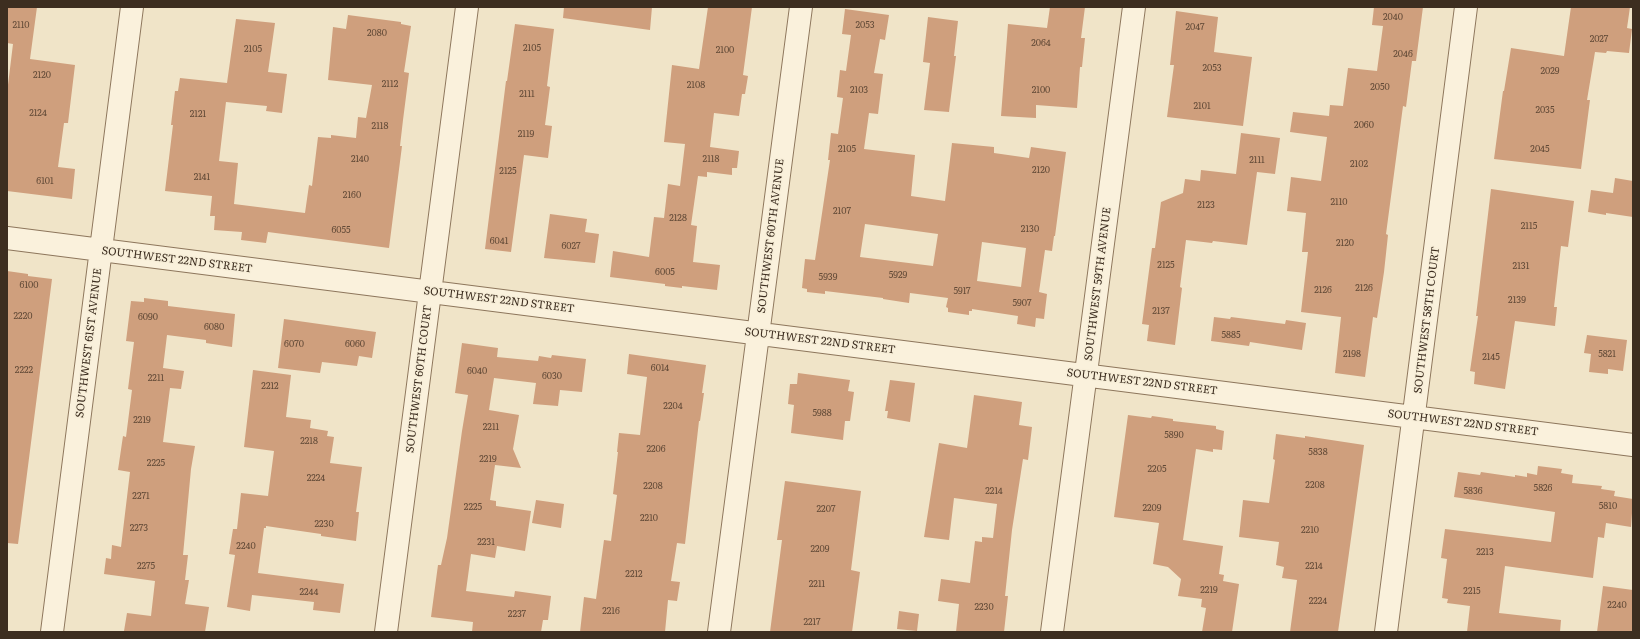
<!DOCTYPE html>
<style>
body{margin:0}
#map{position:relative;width:1640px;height:639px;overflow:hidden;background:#f0e4c8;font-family:Literata,serif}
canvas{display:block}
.frame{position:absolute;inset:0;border:8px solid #3d2e20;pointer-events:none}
</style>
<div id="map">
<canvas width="1640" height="639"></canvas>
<div class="frame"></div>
</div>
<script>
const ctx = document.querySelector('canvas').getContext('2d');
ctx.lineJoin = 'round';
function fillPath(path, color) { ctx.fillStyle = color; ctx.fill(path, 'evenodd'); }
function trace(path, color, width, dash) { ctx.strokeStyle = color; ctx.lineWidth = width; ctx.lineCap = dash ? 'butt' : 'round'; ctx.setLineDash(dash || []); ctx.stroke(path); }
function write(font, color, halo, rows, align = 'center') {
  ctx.font = font + ' Literata,serif'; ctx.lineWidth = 3; ctx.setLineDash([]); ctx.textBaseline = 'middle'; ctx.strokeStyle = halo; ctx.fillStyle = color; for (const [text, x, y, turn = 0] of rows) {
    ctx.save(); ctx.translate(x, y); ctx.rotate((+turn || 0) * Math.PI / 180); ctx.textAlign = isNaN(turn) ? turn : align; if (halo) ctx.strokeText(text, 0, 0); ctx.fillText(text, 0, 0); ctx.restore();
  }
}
const building = new Path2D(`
 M7 7H37L30 59 75 65 68 123H64L58 167 75 169 72 199 7 191V93L13 44 7 43Z
 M564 7H652L650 30 563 18Z
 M708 7H752L743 75 748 76 745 94H742L739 116 714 113 710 147 739 151 737 168H732V175L707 172V177L698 176 691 225 697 226 693 262 720 265 717 290 682 286V288L665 286V284L610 277 613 251 649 257 654 217 664 218 668 184 680 186 685 144 664 142 672 65 699 69Z
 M1050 7H1085L1081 38H1085L1082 67H1080L1077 108 1036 105V118L1001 116 1008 24 1047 28Z
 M1374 7H1423L1416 61H1412L1406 107 1403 106 1386 234 1388 235 1384 272 1377 318 1373 317 1365 377 1335 373 1341 317 1301 312 1308 252H1302L1306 213 1287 211 1291 177 1321 181 1327 137 1290 132 1293 112 1329 116 1330 105 1343 106 1348 68 1377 71 1383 26 1372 25Z
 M1571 7H1630L1627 28 1632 29 1629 53 1607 51 1606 53 1595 52 1587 100H1590L1581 169 1494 159 1503 91H1504L1511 48 1564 56Z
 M845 9 889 15 885 40 880 39 874 73 883 74 878 114 869 113 864 149 915 155 911 196 945 201 952 143 994 147V153L1029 158 1031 147 1066 152 1055 236H1054L1052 251 1045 250 1039 292 1047 294 1044 319 1036 318 1035 327 1017 324 1018 316 972 309V311H969V315L948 312V308L946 307 948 298 910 293 909 303 883 299V298L825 291V294L807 292V289L802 288 805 259 815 260 830 160H828L831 133 838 134 843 98 837 97 840 70 846 71 851 35 842 34ZM865 224 938 234 933 266 860 257ZM982 242 1026 248 1021 287 977 281Z
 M1176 11 1218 17 1214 52 1252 57 1243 126 1167 117 1174 65H1170Z
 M348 15 401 22V24L411 26 404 72 409 73 403 120 400 146H402L389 248 268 232 266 243 241 240 242 232 214 230 215 216H210L212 196 165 191 173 125H171L175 91H178L180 78 227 83 236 19 275 23 268 72 287 74 282 113 266 111 267 106 226 102 219 161 238 163 234 204 305 213 309 185 312 186 318 137 331 138V135L356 138 358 117 366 118 372 85 328 80 333 27 346 29Z
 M928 17 958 21 954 56H956L949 112 924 110 930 63 923 62Z
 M515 24 554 29 547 86 550 87 545 125 552 126 548 158 524 155 511 252 485 249 506 81H507Z
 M1241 133 1280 138 1275 174 1257 172 1247 245 1213 241 1212 243 1186 240 1180 287 1182 288 1175 345 1147 341 1149 325 1142 324 1152 248H1155L1161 202 1183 193 1185 179 1200 181 1201 170 1236 174Z
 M1615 178 1633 181V217L1606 213V215L1588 212 1591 190 1613 193Z
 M1491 189 1574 201 1568 247 1561 246 1554 307H1557L1555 326 1515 321 1505 389 1474 384 1475 372 1470 371 1478 316H1476Z
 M550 214 587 219 585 232 599 234 595 263 544 258Z
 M7 271 28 274V276L52 279 18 544 7 543Z
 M144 298 168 301V306L235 314 232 347 206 343V340L167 335 163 368 184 371 181 389 170 388 163 442 195 446 191 469 183 555H188L185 580H189L185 604 209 607 205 632 124 631 127 613 151 616 155 581 104 574 106 558 111 559 112 545 121 547 130 472 118 470 123 436 126 437 132 390 128 389 134 342 126 341 131 301 144 302Z
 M1214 317 1230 319 1231 317 1285 324 1286 320 1306 323 1302 350 1250 342 1249 346 1211 341Z
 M284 319 376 332 372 358 359 356 357 366 322 362 320 373 278 368Z
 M1587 335 1627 340 1623 371 1608 369V374L1589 372 1591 354 1584 353Z
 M462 343 498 348 497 357 538 361 539 356 551 358 552 355 586 359 582 392 560 390 558 406 533 404 536 383 494 378 489 410 519 415 513 449 521 468 495 465 490 500 496 501V506L531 511 525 551 497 546 495 558 471 554 466 591 514 597 515 591 551 596 548 620H543L541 632H472L473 622 431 617 438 565H441L447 538 462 431 468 395 455 393Z
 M629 354 706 365 702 393H704L700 421H699L685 544 677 543 671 581 680 582 677 601 668 600 665 632H580L584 597 596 599 604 540 611 541 617 495 613 494 618 452H617L619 433 640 435 647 377 627 374Z
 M253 370 291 375 286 417 311 420 310 428 328 431 327 436 334 437 330 463 362 467 356 512H359L356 541 321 536V534L266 526V528H264L258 573 344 584 340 613 313 610 314 602 252 595 250 611 227 607 235 555 229 554 233 529H237L241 493 268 496 274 451 244 447Z
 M798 373 850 380 848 391 854 392 850 421H845L843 440 791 433 794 405 788 404 790 384H797Z
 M890 380 915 383 910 422 887 418 888 411H885Z
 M974 395 1022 402 1019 425 1032 427 1028 460 1023 459 1012 530 1005 596H1008L1004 632H956L959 604 938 601 941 579 970 583 975 541 982 542V537L993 538 997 504 954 498 949 540 924 537 939 443 967 448Z
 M1128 415 1151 418 1152 416 1173 419V421L1216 426V429L1224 431 1222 450 1213 449V452L1196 449 1183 540 1223 546 1219 574 1224 575 1223 581 1239 584 1232 632H1202L1206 608 1201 607 1202 599 1178 596 1181 579 1168 567 1153 564 1159 523 1114 517Z
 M1276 434 1305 438V436L1364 445 1338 632H1290L1297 580 1282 578 1284 567 1276 565 1279 542 1239 537 1243 500 1269 503 1275 460 1273 459Z
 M1538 466 1562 469 1561 473 1573 475 1572 483 1602 486 1601 489 1615 491 1614 496 1633 499 1631 527 1606 523 1604 538 1598 537 1593 578 1505 566 1499 613 1561 620 1560 632H1467L1470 606 1447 603 1448 599 1442 598 1447 559 1441 558 1445 529 1551 542 1555 512 1454 497 1458 472 1480 475 1481 472 1515 477V475L1527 477V473L1537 475Z
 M785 481 861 491 851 570 860 572 852 632H770L782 540H777Z
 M536 500 564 504 561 528 532 523Z
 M1603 586 1633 590V632H1597Z
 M899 611 919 614 917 631 897 629Z`);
const street = new Path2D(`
 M7 238 1633 445
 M52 632 132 7
 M386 632 467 7
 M719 632 801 7
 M1052 632 1134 7
 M1386 632 1466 7`);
const numberNames = [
 ["2040",1393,17],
 ["2110",21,25],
 ["2053",865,25],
 ["2047",1195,27],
 ["2080",377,33],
 ["2027",1599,39],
 ["2064",1041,43],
 ["2105",532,48],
 ["2105",253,49],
 ["2100",725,50],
 ["2046",1403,54],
 ["2053",1212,68],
 ["2029",1550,71],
 ["2120",42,75],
 ["2112",390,84],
 ["2108",696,85],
 ["2050",1380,87],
 ["2103",859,90],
 ["2100",1041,90],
 ["2111",527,94],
 ["2101",1202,106],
 ["2035",1545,110],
 ["2124",38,113],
 ["2121",198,114],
 ["2060",1364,125],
 ["2118",380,126],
 ["2119",526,134],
 ["2105",847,149],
 ["2045",1540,149],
 ["2140",360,159],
 ["2118",711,159],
 ["2111",1257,160],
 ["2102",1359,164],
 ["2120",1041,170],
 ["2125",508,171],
 ["2141",202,177],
 ["6101",45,181],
 ["2160",352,195],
 ["2110",1339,202],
 ["2123",1206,205],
 ["2107",842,211],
 ["2128",678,218],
 ["2115",1529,226],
 ["2130",1030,229],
 ["6055",341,230],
 ["6041",499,241],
 ["2120",1345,243],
 ["6027",571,246],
 ["2125",1166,265],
 ["2131",1521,266],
 ["6005",665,272],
 ["5929",898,275],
 ["5939",828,277],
 ["6100",29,285],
 ["2126",1364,288],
 ["2126",1323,290],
 ["5917",962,291],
 ["2139",1517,300],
 ["5907",1022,303],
 ["2137",1161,311],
 ["2220",23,316],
 ["6090",148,317],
 ["6080",214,327],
 ["5885",1231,335],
 ["6070",294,344],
 ["6060",355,344],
 ["2198",1352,354],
 ["5821",1607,354],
 ["2145",1491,357],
 ["6014",660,368],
 ["2222",24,370],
 ["6040",477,371],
 ["6030",552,376],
 ["2211",156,378],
 ["2212",270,386],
 ["2204",673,406],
 ["5988",822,413],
 ["2219",142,420],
 ["2211",491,427],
 ["5890",1174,435],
 ["2218",309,441],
 ["2206",656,449],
 ["5838",1318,452],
 ["2219",488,459],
 ["2225",156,463],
 ["2205",1157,469],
 ["2224",316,478],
 ["2208",1315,485],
 ["2208",653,486],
 ["5826",1543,488],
 ["2214",994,491],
 ["5836",1473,491],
 ["2271",141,496],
 ["5810",1608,506],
 ["2225",473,507],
 ["2209",1152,508],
 ["2207",826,509],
 ["2210",649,518],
 ["2230",324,524],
 ["2273",139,528],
 ["2210",1310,530],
 ["2231",486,542],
 ["2240",246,546],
 ["2209",820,549],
 ["2213",1485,552],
 ["2275",146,566],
 ["2214",1314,566],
 ["2212",634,574],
 ["2211",817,584],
 ["2219",1209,590],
 ["2215",1472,591],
 ["2244",309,592],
 ["2224",1318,601],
 ["2240",1617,605],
 ["2230",984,607],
 ["2216",611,611],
 ["2237",517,614],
 ["2217",812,622]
];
const streetNames = [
 ["SOUTHWEST 60TH AVENUE",771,236,-83],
 ["SOUTHWEST 22ND STREET",177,260,7],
 ["SOUTHWEST 59TH AVENUE",1098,284,-83],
 ["SOUTHWEST 22ND STREET",499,300,7],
 ["SOUTHWEST 58TH COURT",1427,320,-83],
 ["SOUTHWEST 22ND STREET",820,341,7],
 ["SOUTHWEST 61ST AVENUE",89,343,-83],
 ["SOUTHWEST 60TH COURT",419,379,-83],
 ["SOUTHWEST 22ND STREET",1142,382,7],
 ["SOUTHWEST 22ND STREET",1463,423,7]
];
fillPath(building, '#cf9f7d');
trace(street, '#8d765c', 24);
trace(street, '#faf1dc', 22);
write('9px', '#624a37', null, numberNames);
write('11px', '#3d2e20', '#f7eed8', streetNames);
</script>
